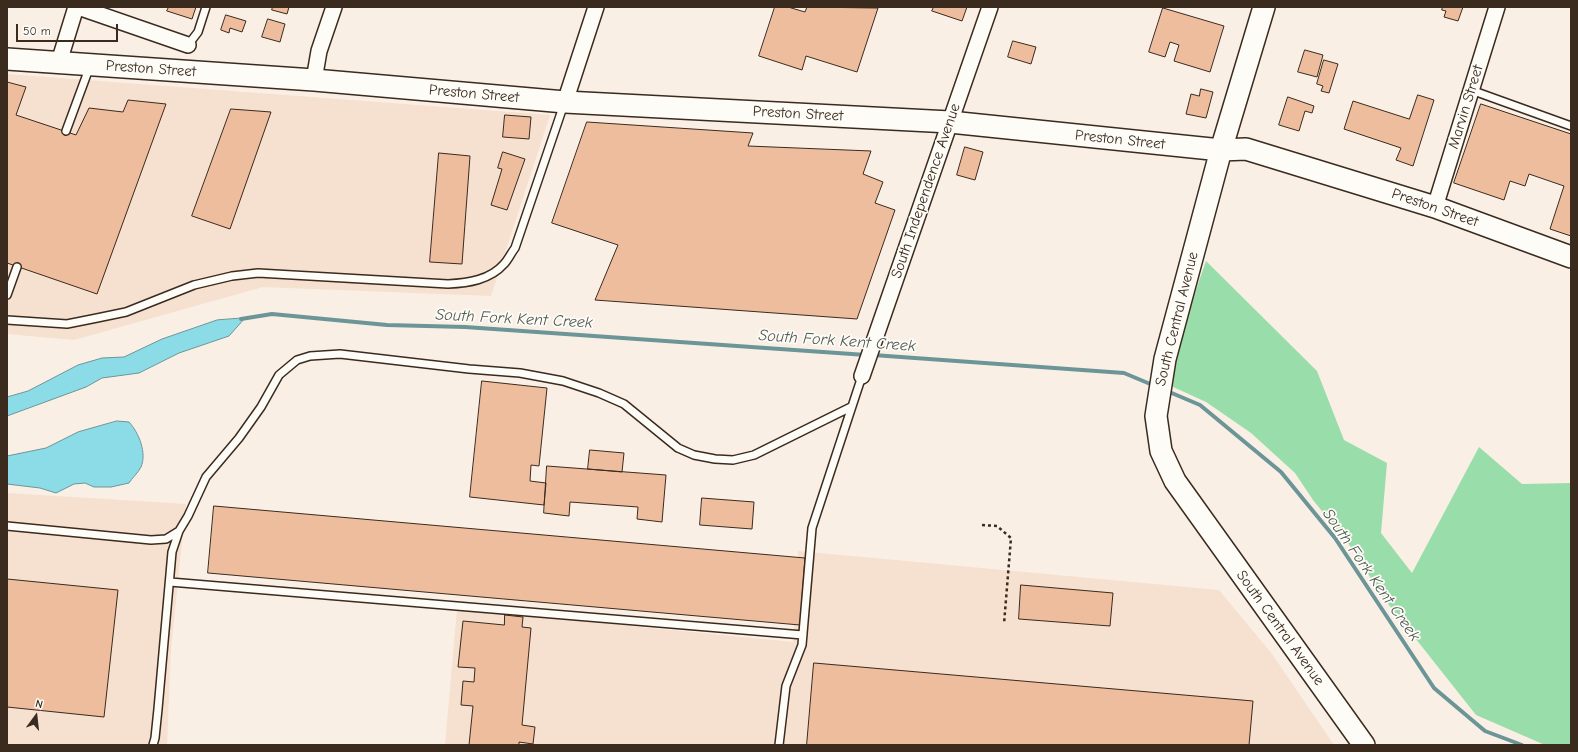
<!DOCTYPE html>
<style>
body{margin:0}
#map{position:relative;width:1578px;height:752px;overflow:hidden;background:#faefe5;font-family:"Comic Neue",sans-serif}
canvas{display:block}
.frame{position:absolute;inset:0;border:8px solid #3b2a1e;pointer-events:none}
.north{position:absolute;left:16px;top:696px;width:40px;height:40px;-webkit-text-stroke:3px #fdfcf7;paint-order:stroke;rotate:15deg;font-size:11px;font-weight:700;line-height:16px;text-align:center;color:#3b2a1e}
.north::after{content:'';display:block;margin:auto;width:14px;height:18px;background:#3b2a1e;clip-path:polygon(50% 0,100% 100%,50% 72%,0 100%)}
.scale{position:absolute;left:16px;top:24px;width:102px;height:18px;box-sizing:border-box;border:2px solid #3b2a1e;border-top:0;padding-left:5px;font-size:12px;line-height:14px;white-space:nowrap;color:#3b2a1e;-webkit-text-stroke:3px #fdfcf7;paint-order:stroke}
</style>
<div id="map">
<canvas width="1578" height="752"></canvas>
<div class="frame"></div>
<div class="north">N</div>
<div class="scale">50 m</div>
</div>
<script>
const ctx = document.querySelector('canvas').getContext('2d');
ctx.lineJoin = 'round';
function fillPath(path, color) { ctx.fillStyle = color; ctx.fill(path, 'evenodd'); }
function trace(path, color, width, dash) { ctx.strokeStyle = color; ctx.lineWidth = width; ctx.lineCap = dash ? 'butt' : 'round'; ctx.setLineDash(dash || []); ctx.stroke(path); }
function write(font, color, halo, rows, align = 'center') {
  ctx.font = font + ' "Comic Neue",sans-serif'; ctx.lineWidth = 3.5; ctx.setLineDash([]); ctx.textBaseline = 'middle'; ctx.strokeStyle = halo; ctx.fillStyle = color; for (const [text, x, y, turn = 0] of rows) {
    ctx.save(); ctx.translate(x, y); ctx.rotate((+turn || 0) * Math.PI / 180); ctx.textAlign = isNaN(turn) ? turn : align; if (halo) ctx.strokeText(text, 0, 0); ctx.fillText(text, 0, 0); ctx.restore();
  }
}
const built = new Path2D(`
 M7 74 550 115 491 296 263 287 74 340 7 334Z
 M7 493 186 504 171 649 167 745H7Z
 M798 551 1219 590 1272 654 1334 745H445L457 609 793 642Z`);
const green = new Path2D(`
 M1206 261 1317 371 1344 440 1387 463 1381 533 1412 573 1479 447 1522 484 1571 483V745H1545L1476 715 1385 600 1350 546 1313 500 1295 473 1251 433 1206 402 1171 386C1179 342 1191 303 1206 261Z`);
const water = new Path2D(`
 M245 318 229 336 179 353 139 373 102 378 86 387 7 416V397L28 391 78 365 102 358 124 357 162 339 217 320Z
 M117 421 129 422C139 433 147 453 141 467 138 473 132 478 129 483L111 487H94L85 483 74 484 56 493 40 488 7 484V456L46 448 78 432Z`);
const stream = new Path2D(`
 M241 319 272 314 387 325 465 327 866 355
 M873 355 1124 373 1155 386
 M1167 391 1200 405 1281 472 1335 538 1434 688 1485 731 1522 745`);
const building = new Path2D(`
 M169 7H196L192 19 167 11Z
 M273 7H289L287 14 272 10Z
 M775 7H788L805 12 807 7 878 8 857 72 806 56 802 70 759 56Z
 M934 7H967L962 21 932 11Z
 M1443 7H1463L1458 21 1444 17 1446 11 1442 10Z
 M1163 8 1224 26 1210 72 1174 61 1179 45 1170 42 1165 57 1149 52Z
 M226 15 246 21 242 32 230 28 229 33 221 30Z
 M268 19 285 24 280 42 262 37Z
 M1013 41 1036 47 1031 64 1008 57Z
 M1305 50 1323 55 1317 77 1298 72Z
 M1324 60 1338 64 1329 93 1321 91 1323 86 1317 84Z
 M7 82 26 87 16 115 76 135 89 108 123 112 128 100 166 104 97 294 7 263Z
 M1201 89 1213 92 1206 118 1186 114 1191 94 1199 96Z
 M1418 95 1434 100 1413 166 1396 160 1401 148 1344 129 1353 101 1409 119Z
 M1288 97 1314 106 1312 113 1305 111 1299 131 1279 125Z
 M1481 104 1571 134V236L1550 229 1564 186 1529 174 1525 186 1510 181 1504 200 1454 183Z
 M231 109 271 112 230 229 192 216Z
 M505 115 531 117 529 139 503 137Z
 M587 122 753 133 748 146 871 151 863 174 883 182 875 203 895 210 857 319 595 300 618 245 552 223Z
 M965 147 983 152 975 180 957 175Z
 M503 152 525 159 507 210 491 205 502 169 498 168Z
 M439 153 470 156 462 264 430 262Z
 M482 381 547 388 539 466 531 465 530 481 546 483 544 505 470 497Z
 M590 450 624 453 622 472 588 469Z
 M547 466 666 475 662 522 637 519 638 507 570 502 569 516 544 513Z
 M702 498 754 502 752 529 700 525Z
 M214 506 805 558 800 625 208 573Z
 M7 579 118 590 104 717 7 707Z
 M1021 585 1113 593 1110 626 1019 619Z
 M505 615 523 617 522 627 531 628 522 725 535 727 533 744 519 742V745H469L473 706 461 705 463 681 474 682 475 668 458 667 463 621 504 625Z
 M814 663 1253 701 1249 745H807Z`);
const path = new Path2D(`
 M982 525 997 526 1011 538 1004 624`);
const lane = new Path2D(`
 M188 45 198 32 206 7
 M1471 90 1571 126
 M66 131 90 66
 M7 295 17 267
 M7 320 67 324 97 318 126 312 194 285 232 276 258 273 448 284C468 283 490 280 504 264 508 260 511 253 515 248L564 104
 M7 526 151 540 166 539 179 531 188 516 206 477 239 438 261 407 279 375 297 360 310 356 340 354 469 369 520 373 563 381 599 393 624 404 678 448 694 455 715 459 733 460 754 455 851 407
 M170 582 803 635
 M153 745 155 738 158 709 172 552 179 531
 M779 745 786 686 802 645 812 528 862 376`);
const street = new Path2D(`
 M78 7 188 45
 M59 62 76 7
 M314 80 319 51 334 7
 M565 102 596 7
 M1435 207 1497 7
 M862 376 990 7`);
const secondary = new Path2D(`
 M1264 7 1221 150 1165 359 1156 416 1161 451 1175 481 1364 745
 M7 59 314 80 565 102 950 122 1221 150 1246 149 1435 207 1571 257`);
const streetNames = [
 ["Preston Street",151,69,4],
 ["Preston Street",474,94,5],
 ["Marvin Street",1466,107,-73],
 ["Preston Street",798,114,3],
 ["Preston Street",1120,140,6],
 ["South Independence Avenue",926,191,-71],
 ["Preston Street",1435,208,19],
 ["South Central Avenue",1177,319,-76],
 ["South Central Avenue",1280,628,54]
];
const waterNames = [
 ["South Fork Kent Creek",514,319,3],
 ["South Fork Kent Creek",837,341,4],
 ["South Fork Kent Creek",1371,575,55]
];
fillPath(built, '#f6e0cf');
fillPath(green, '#99deaa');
fillPath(water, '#8cdce7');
trace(water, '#6c9597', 1);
trace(stream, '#6c9597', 4);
fillPath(building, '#edbd9d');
trace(building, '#3b2a1e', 1);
trace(lane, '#3b2a1e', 10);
trace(street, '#3b2a1e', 18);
trace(secondary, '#3b2a1e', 24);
trace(path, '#3b2a1e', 2.5, [3, 3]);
trace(lane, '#fdfcf7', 7);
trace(street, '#fdfcf7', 15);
trace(secondary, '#fdfcf7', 21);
write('15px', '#3b2a1e', '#fdfcf7', streetNames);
write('italic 16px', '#4f5650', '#fdfcf7', waterNames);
</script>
